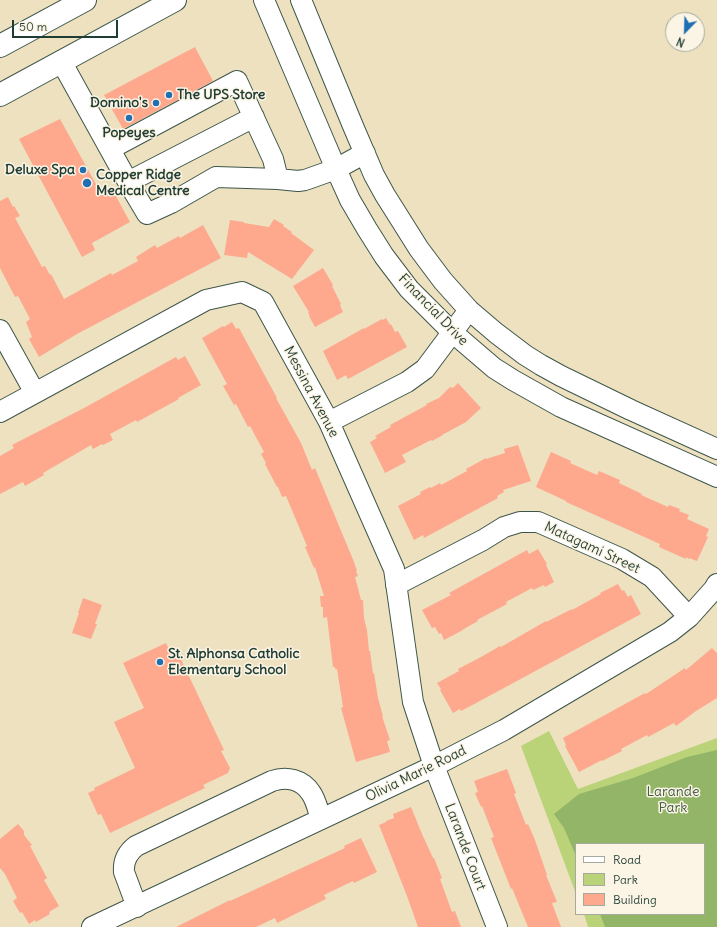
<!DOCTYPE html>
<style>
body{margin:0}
#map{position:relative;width:717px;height:927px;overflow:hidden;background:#ede1c0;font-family:Delius,sans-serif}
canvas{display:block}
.legend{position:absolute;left:575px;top:843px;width:130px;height:72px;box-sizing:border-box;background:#fcf5e5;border:1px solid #a4ab9e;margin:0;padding:5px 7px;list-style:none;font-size:12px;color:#1f3d34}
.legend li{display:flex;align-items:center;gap:8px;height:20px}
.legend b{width:20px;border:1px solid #a4ab9e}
.north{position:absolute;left:665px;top:12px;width:40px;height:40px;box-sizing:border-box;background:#fcf5e5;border:1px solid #a4ab9e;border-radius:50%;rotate:203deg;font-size:11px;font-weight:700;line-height:16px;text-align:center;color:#1f3d34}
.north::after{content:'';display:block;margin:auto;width:14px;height:18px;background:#1f6fb2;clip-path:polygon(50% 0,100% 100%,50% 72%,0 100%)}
.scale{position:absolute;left:12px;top:20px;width:106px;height:18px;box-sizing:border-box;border:2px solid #1f3d34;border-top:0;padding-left:5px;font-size:12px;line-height:14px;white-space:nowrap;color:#1f3d34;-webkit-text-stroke:3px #fcf5e5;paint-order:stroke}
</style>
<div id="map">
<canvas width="717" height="927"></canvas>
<ul class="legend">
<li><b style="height:5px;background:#fff"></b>Road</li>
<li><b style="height:11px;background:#bad378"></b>Park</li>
<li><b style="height:11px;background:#fea88e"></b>Building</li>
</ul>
<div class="north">N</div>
<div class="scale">50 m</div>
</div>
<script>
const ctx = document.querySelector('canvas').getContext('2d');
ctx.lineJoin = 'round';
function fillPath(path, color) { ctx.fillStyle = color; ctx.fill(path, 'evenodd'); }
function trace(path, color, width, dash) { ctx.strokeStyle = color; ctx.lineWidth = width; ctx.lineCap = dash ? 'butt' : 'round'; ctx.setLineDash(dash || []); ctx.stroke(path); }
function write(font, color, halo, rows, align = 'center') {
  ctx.font = font + ' Delius,sans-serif'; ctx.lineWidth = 3; ctx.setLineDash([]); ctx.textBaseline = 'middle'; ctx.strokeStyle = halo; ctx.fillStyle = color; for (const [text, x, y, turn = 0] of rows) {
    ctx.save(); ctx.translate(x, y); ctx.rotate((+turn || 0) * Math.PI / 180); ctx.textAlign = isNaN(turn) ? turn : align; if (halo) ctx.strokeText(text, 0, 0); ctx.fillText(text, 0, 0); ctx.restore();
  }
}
const green = new Path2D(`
 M549 731 578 789 717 738V927H588L584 914H704V844H576V894L521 746Z`);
const forest = new Path2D(`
 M717 750V927H605L600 914H704V844H576V856L564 828 554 814 579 794 633 778 687 757Z`);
const building = new Path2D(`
 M195 47 213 81 123 129 104 95Z
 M60 119 102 195 112 189 130 222 92 243 95 250 82 257 19 139Z
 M8 197 13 207 14 206 20 216 15 218 42 267 45 266 50 275 51 274 64 299 111 273 112 275 138 261 136 257 155 245 157 248 179 236 180 238 203 225 221 258 77 334 39 357 29 339 32 337 26 322 30 319 18 296 15 297 0 268V201Z
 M274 219 284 225 283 226 292 232 291 233 314 250 292 279 248 252 247 258 224 255 230 220 244 222V223L269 227Z
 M323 268 333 285 332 286 341 304 340 305 343 312 315 327 309 316H310L308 313 309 312 293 286Z
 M386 318 390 325 391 324 395 332 398 331 407 347 348 379 346 375 337 380 323 351 364 328V329L382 319 383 320Z
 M232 322 236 329 239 328 277 398H276L301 443 312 470 315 468 354 562 357 571H356L358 576 355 577 361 600H363L364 618 367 630 369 651H370L373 674 374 673 378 698 383 716H382L390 740 387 741 390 752 356 762 341 708 343 707 337 669H335V667H333L327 617 323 618V607H321L320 596H324L315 567 314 568 305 547 307 546 286 496 282 497 278 487H277L265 464 266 463 261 454 264 452 250 426 248 427 236 404 234 405 223 386 227 384 202 338 223 326 224 327Z
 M185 356 201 385 178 398 179 399 137 422 136 420 110 434 113 440 103 445 102 444 93 449 91 445 43 473 44 475 25 486 23 482 0 494V456L14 448 12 445 86 407 176 357 178 360Z
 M458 383 481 408 466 422 442 435H443L432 441 431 440 402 455 406 462 385 473 370 442 377 438 375 436 391 427 390 425 427 405 426 404 439 398 450 387 453 388Z
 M518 445 531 481 503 490 504 492 497 496 498 498 424 538 423 535 414 540 398 506 421 494 420 492 430 487 431 488 440 483 441 485 467 471 466 469 486 458V459L505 453 504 449Z
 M551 452 571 461 570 463 597 475 599 471 620 480 619 483 642 494 641 495 668 507 669 505 680 509 679 511 689 515 687 519 709 529 706 536 708 537 697 561 689 558V559L686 557V559L659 547 660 544 566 502V501L536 487Z
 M538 549 547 564 546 565 554 582 545 587 544 585 533 590 532 588 506 602 507 604 477 620 478 621 462 630H463L444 640 441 633 439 634 435 627 432 628 422 610 451 595 449 593 527 550 529 554Z
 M618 584 622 591 624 590 628 597 631 595 641 614 478 702 461 711 460 709 453 713 440 690 441 689 437 683 459 671 458 669 481 657 500 646 501 647 546 621V622L572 609V610L601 594 600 593Z
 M83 598 102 605 95 624H97L91 639 72 633 79 613H78Z
 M166 643 171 654 177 651 224 750 221 751 230 768 228 773 203 785 205 788 110 833 101 814 98 815 88 793 95 790 94 788 135 768 114 722 144 708 123 663Z
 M712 648 717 653V698L696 711 676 726 674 723 648 737 647 735 621 749 622 751 602 761V760L579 772 565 746 566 745 563 738 645 693 646 694 685 668 686 670Z
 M507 769 516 793 514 794 526 825 528 824 535 840 547 875H546L557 902 552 903 561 927H528L512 888 511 889 491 838 494 837 482 806 481 807 475 793 478 792 474 781Z
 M411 807 422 834 433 858H434L442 878 440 879 452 912 455 911 461 927H418L407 896 379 825 386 822V821L394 818 393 814Z
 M18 824 24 831V835L32 845 30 846 47 878 44 880 59 906 49 912 50 914 36 922 35 920 29 924 22 912 20 913 13 901 17 898 5 874 0 868V839Z
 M361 838 377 872 354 883 353 881 324 895 326 899 277 923 275 918 256 927H176L230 900V901L345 848 344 846Z`);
const minor = new Path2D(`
 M264 0 336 169 350 200 367 229 384 256 409 289 452 332 494 368 513 380 561 407 717 477
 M301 0 353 126 374 175 385 195 419 249 443 281 469 310 496 333 525 355 541 365 561 376 631 410 717 449
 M61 61 128 182 147 214 171 203 216 177 278 179 298 181 305 180 336 169 365 153
 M110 149 237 81 273 159 278 179
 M128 182 254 117
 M0 330 35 393
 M0 412 206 300 242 292 263 302 329 422 394 569 413 702 434 766 497 927
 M329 422 407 382 425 369 469 310
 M396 585 483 540 504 527 520 522H538L622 559 652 577 689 617
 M137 907 124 872C123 861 127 853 136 846L272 781C286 776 302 779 311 793 316 800 318 810 321 819
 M92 927 434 766 504 730 670 632 689 617 714 589 717 584`);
const major = new Path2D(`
 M0 46 85 0
 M0 95 175 0`);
const markers = [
 [169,95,4,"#1f6fb2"],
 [156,103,4,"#1f6fb2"],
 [129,118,4,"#1f6fb2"],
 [83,170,4,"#1f6fb2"],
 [87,183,5,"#1f6fb2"],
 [160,662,4,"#1f6fb2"]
];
const poiNames = [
 ["The UPS Store",177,95],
 ["Domino's",148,103,"right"],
 ["Popeyes",129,133,"center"],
 ["Deluxe Spa",75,170,"right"],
 ["Copper Ridge",96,175],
 ["Medical Centre",96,191],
 ["St. Alphonsa Catholic",168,654],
 ["Elementary School",168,670]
];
const streetNames = [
 ["Financial Drive",433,310,46],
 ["Messina Avenue",311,392,62],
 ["Matagami Street",592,548,25],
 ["Olivia Marie Road",416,774,-26],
 ["Larande Court",465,847,69]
];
const parkNames = [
 ["Larande",673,792],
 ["Park",673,808]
];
fillPath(green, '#bad378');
fillPath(forest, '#93b568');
fillPath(building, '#fea88e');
trace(minor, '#3e5649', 22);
trace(major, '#3e5649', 24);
trace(minor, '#fff', 20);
trace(major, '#fff', 22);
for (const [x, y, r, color] of markers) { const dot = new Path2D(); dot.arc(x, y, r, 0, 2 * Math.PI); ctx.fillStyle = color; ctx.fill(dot); trace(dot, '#fcf5e5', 1.5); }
write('bold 14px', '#1f3d34', '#fcf5e5', poiNames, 'left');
write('14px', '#1f3d34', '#fcf5e5', streetNames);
write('14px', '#3e5b42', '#fcf5e5', parkNames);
</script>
